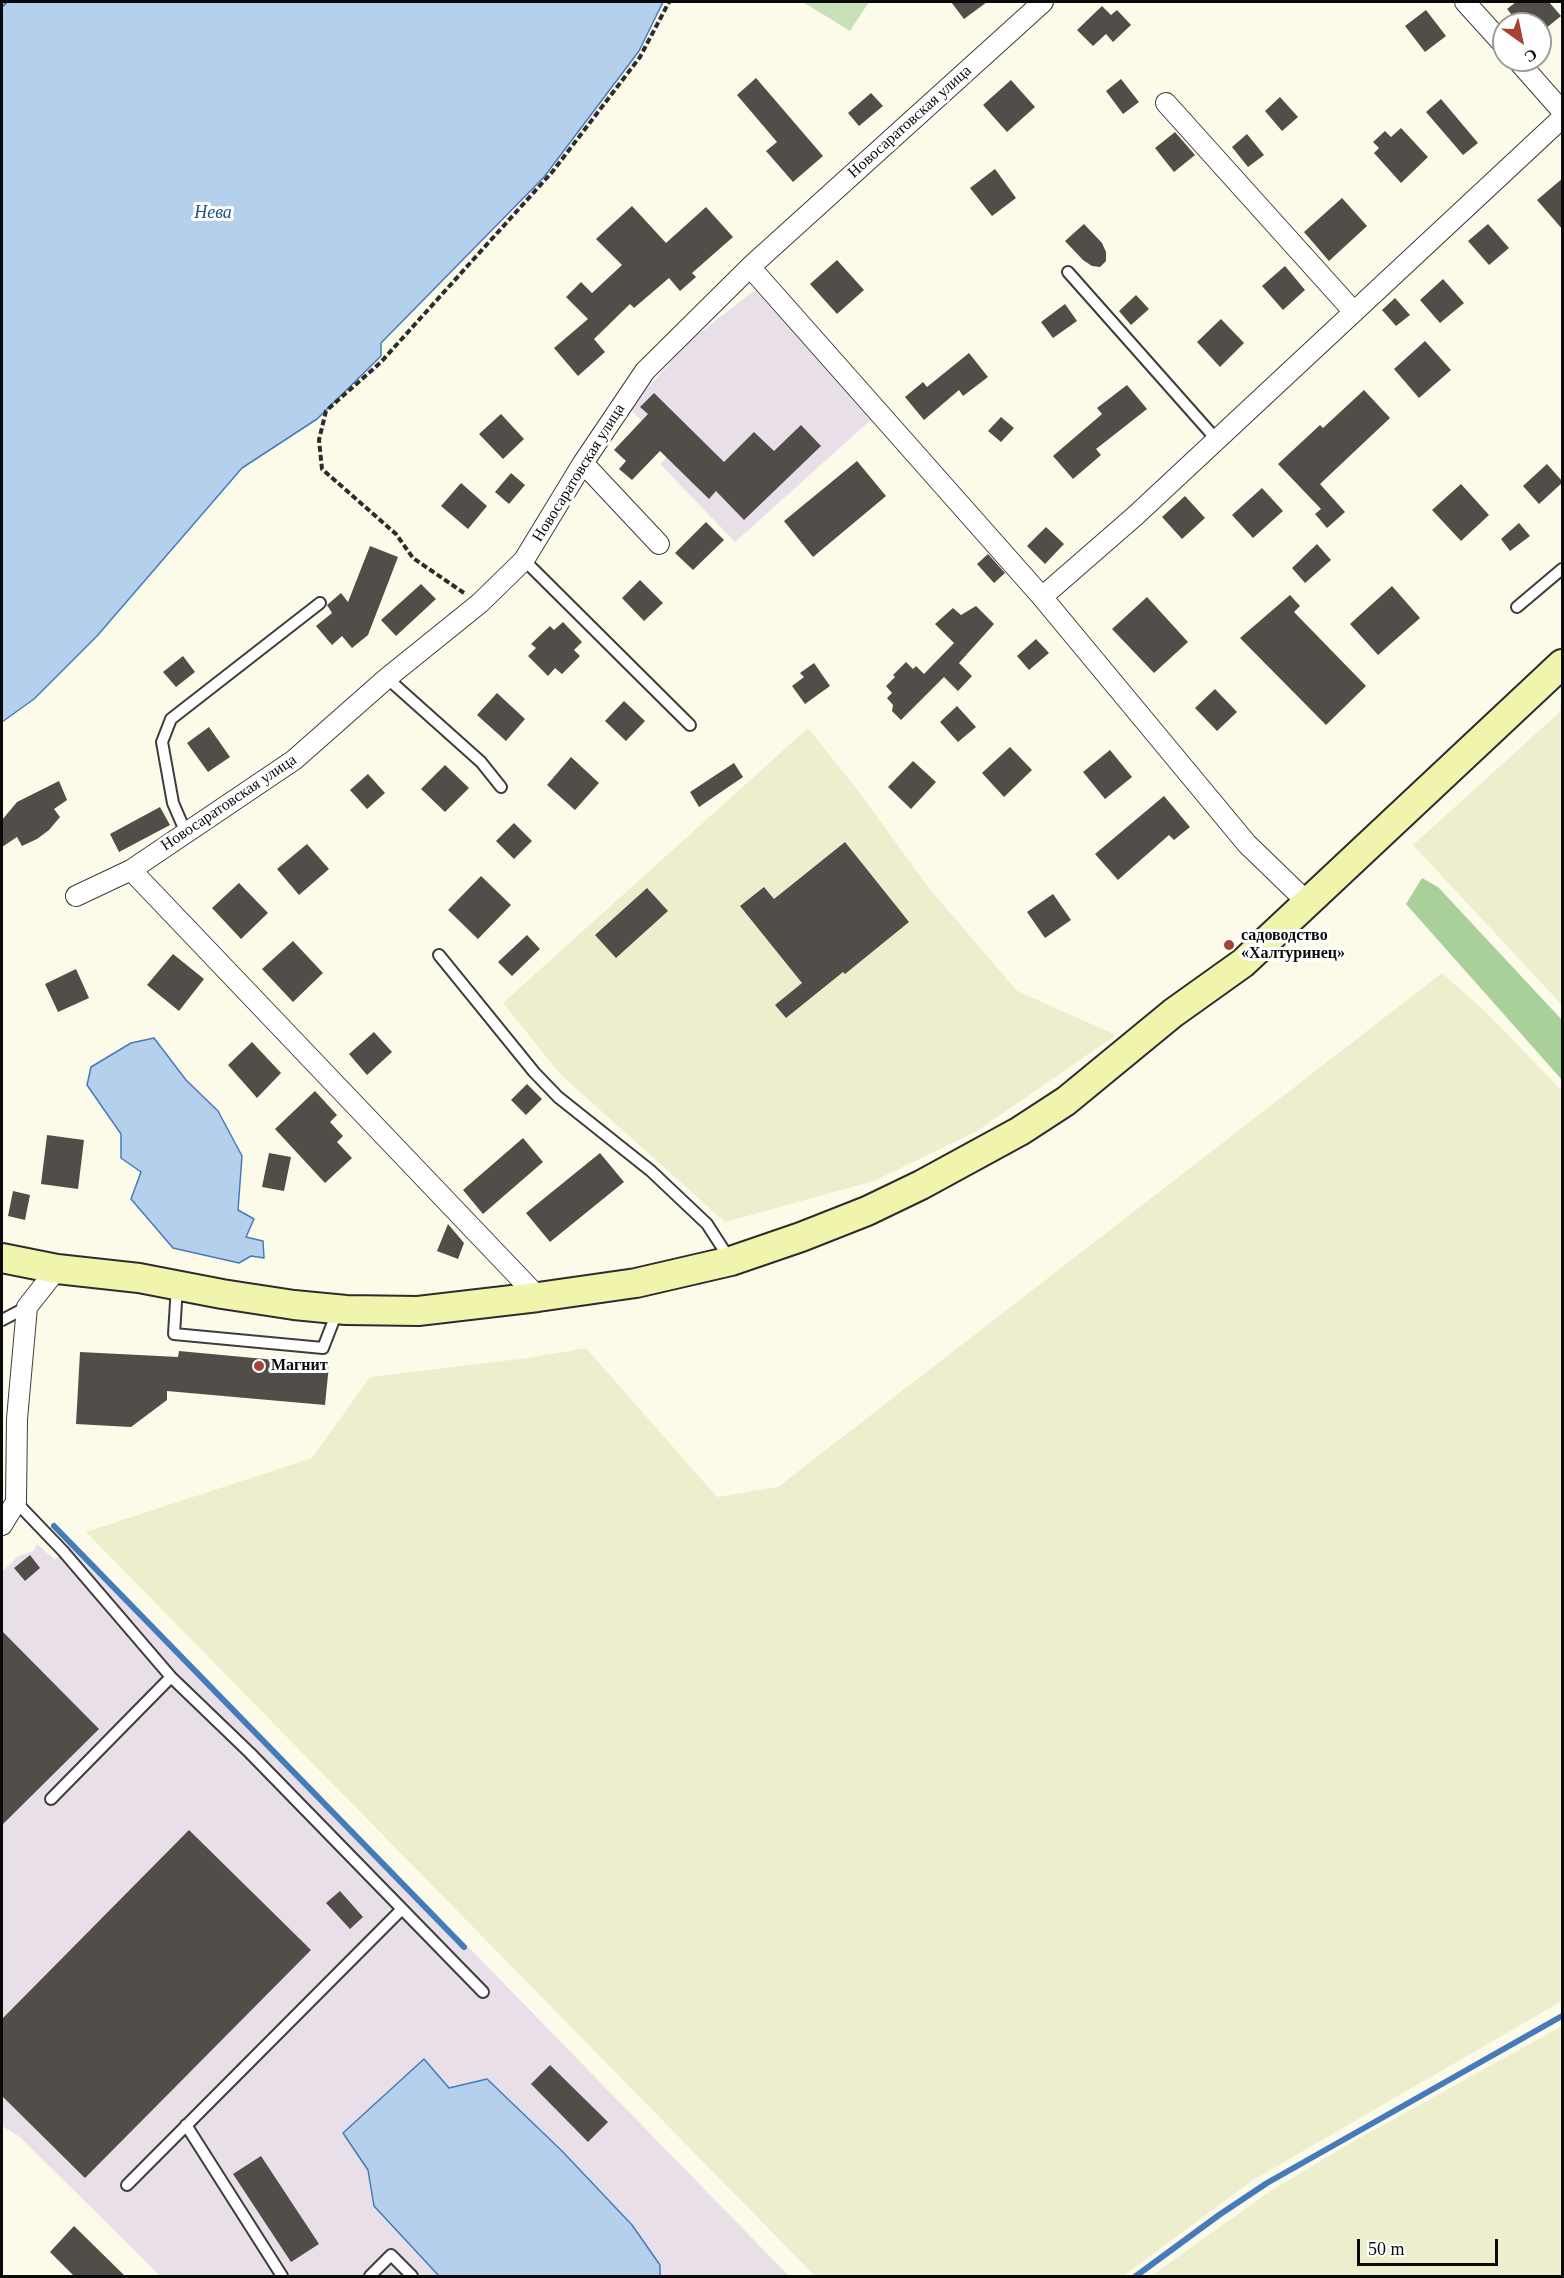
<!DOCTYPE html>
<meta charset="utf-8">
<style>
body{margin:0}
#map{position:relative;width:1564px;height:2278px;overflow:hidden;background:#fcfbea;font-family:Georgia,serif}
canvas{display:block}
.frame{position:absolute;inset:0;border:3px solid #0a0a0a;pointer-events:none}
.north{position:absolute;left:1492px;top:12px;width:60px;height:60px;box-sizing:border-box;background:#fff;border:2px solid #9d9d9d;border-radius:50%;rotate:147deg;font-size:16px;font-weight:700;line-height:24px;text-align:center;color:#0a0a0a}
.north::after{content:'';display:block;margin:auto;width:21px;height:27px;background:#a64136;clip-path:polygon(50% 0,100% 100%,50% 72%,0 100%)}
.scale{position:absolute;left:1357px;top:2239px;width:141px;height:27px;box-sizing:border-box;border:3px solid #0a0a0a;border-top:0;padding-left:8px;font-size:18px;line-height:21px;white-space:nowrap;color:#0a0a0a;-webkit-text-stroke:4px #fff;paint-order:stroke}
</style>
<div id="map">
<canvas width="1564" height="2278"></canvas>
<div class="frame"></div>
<div class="north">С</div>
<div class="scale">50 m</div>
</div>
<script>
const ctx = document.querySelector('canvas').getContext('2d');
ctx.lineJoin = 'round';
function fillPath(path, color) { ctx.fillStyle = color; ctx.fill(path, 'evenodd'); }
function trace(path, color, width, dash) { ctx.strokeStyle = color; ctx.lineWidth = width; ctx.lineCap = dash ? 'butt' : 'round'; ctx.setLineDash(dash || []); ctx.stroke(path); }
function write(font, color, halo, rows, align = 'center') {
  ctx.font = font + ' Georgia,serif'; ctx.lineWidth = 6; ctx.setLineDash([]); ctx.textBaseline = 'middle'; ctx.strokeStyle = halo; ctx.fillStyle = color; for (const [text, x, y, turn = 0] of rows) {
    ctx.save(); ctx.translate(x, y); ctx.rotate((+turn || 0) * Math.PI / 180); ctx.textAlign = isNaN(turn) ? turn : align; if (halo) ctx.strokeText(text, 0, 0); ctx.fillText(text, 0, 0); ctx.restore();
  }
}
const industrial = new Path2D(`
 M755 290 873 418 735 542 660 464 672 451 629 408 692 339Z
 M72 1541 479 1958 789 2276H160L20 2137 2 2126V1572L18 1556 33 1551 37 1544 55 1560Z`);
const farmland = new Path2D(`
 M1562 710V1005L1413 845Z
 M808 728 859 792 929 888 1017 991 1116 1035 977 1131 874 1181 725 1222 560 1074 503 1003Z
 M1442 973 1487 1013 1562 1091V2001L1253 2180 1123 2276H815L86 1532 312 1458 370 1377 528 1358 586 1348 717 1497 778 1487Z
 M1562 2026V2276H1151L1269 2192 1347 2145Z`);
const green = new Path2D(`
 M803 2H869L850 31Z`);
const forest = new Path2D(`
 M1422 878 1438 887 1562 1020V1080L1406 904Z`);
const water = new Path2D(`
 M2 2H663L639 51 544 177 381 343V356L317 419 242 468 97 636 34 699 2 722Z
 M154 1038 186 1080 218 1111 242 1156 238 1210 254 1219 246 1237 263 1241 264 1258 251 1256 239 1263 173 1248 131 1199 141 1172 121 1158V1134L87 1085 91 1067 131 1043Z
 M424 2059 449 2088 487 2079 562 2151 632 2225 660 2265V2276H439L374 2206 368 2170 343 2133Z`);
const stream = new Path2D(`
 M54 1526 464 1947
 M1136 2276 1219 2215 1267 2183 1562 2016`);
const ferry = new Path2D(`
 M2 7 7 2`);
const building = new Path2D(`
 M951 2H987L964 19Z
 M1516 2H1549L1561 16 1540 33V24H1519L1507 9Z
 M1102 6 1111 15 1117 10 1131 25 1113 42 1106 34 1093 46 1077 30Z
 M1426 10 1446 36 1425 52 1405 26Z
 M756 78 823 156 793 182 766 151 777 142 737 95Z
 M1121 79 1139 102 1123 114 1106 91Z
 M1011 80 1035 107 1007 132 983 105Z
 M871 93 883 106 859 126 848 113Z
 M1280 97 1298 117 1282 131 1265 111Z
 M1441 99 1478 143 1463 155 1426 112Z
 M1401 128 1428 157 1401 183 1374 153 1379 148 1373 142 1385 131 1391 137Z
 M1175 132 1195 155 1174 172 1155 148Z
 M1247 134 1264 155 1248 167 1232 147Z
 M995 169 1016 198 992 216 970 188Z
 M1563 178V230L1537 200Z
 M1342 198 1367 226 1329 261 1304 232Z
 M632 206 666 243 706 207 733 237 692 273 696 277 680 291 669 278 634 308 630 304 594 339 605 352 578 376 554 348 588 319 566 297 581 282 592 293 622 265 596 239Z
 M1084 224 1102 243 1106 252V261L1100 267 1092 266 1083 260 1065 241Z
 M1488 224 1509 248 1489 265 1468 241Z
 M837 260 864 290 837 314 810 284Z
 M1285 266 1305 290 1283 310 1262 286Z
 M1443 279 1464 303 1440 323 1420 300Z
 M1136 295 1149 309 1131 325 1119 311Z
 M1395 298 1410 315 1396 326 1382 310Z
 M1065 304 1077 321 1053 338 1041 322Z
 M1221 319 1244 343 1220 367 1197 342Z
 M1425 341 1451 370 1419 398 1394 369Z
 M969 353 988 377 963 396 959 390 924 420 905 397 923 382 927 387Z
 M1127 385 1147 409 1096 449 1101 455 1073 479 1053 456 1102 414 1097 408Z
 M1364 390 1390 418 1320 484 1345 512 1327 528 1315 514 1321 509 1278 464 1320 425 1323 428Z
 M654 393 724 462 754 432 774 451 801 425 821 446 744 520 716 491 709 499 660 451 632 480 619 469 626 461 614 450 648 414 640 407Z
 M501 414 524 439 503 459 479 434Z
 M1001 417 1014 428 1001 442 988 431Z
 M857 461 886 496 813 557 784 521Z
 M1547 464 1563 482 1539 504 1523 486Z
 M511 473 525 485 509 504 495 492Z
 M461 483 487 506 468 529 441 506Z
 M1461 484 1489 515 1461 541 1432 510Z
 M1262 488 1283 511 1253 538 1232 515Z
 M1185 496 1205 518 1182 539 1162 517Z
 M706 522 724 540 693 570 675 553Z
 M1519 523 1530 536 1510 551 1501 539Z
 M1046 527 1064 544 1045 564 1027 546Z
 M1317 544 1331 560 1305 583 1292 568Z
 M370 546 398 557 368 635 352 648 342 636 332 645 316 626 332 613 327 605 341 593 348 602Z
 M988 554 1005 573 994 583 977 564Z
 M640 580 663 603 644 621 622 598Z
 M421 584 436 599 396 636 381 620Z
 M1392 586 1420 618 1378 655 1350 624Z
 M1290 595 1300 606 1294 612 1366 686 1326 725 1240 638Z
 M1147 597 1188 642 1154 673 1112 629Z
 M976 606 994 624 959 663 972 676 958 691 944 677 901 720 892 711 893 705 887 698 892 693 886 686 895 677 893 675 906 662 913 669 916 666 924 674 954 643 935 624 953 608 961 615Z
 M563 622 582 642 574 650 580 656 562 674 555 668 548 676 528 656 536 648 531 644 550 626 554 630Z
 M1036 639 1049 653 1029 670 1017 656Z
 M183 656 195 672 176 687 163 672Z
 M814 663 830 686 805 704 792 686 804 677 800 673Z
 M1215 689 1237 712 1217 731 1195 708Z
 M497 693 525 719 506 741 477 715Z
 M624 701 645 721 626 741 605 721Z
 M957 706 976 727 958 742 940 722Z
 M209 727 230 757 208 772 187 743Z
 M1010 747 1032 770 1004 797 982 773Z
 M1110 750 1132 777 1105 799 1083 772Z
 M571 757 599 783 575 810 547 785Z
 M913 761 936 782 911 809 888 787Z
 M734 763 743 777 699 807 690 792Z
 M445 765 469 788 445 812 421 789Z
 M368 774 385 793 367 809 350 790Z
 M59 781 67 800 54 809 60 817 49 830 37 839 22 846 17 837 2 847V820L17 802Z
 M1164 796 1190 827 1174 840 1169 835 1118 880 1095 854Z
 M160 807 170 825 119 852 110 834Z
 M514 823 532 841 514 859 496 841Z
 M845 842 909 922 845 974 843 972 786 1018 775 1005 802 983 740 906 764 887 774 899Z
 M307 844 329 869 299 895 277 869Z
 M481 876 511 905 478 939 448 910Z
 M239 883 268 913 241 939 212 908Z
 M647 888 668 911 616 958 595 935Z
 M1053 894 1071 920 1045 938 1027 912Z
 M527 935 540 949 512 976 498 962Z
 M293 941 323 973 293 1002 262 969Z
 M173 954 204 979 179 1011 147 985Z
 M76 969 89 998 58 1012 45 984Z
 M374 1032 392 1052 367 1075 349 1054Z
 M252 1042 281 1073 257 1098 228 1065Z
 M527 1084 542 1099 526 1115 511 1100Z
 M315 1091 337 1115 330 1122 343 1136 337 1142 352 1158 325 1183 275 1129Z
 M47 1135 84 1140 78 1189 41 1184Z
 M523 1138 543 1162 483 1214 463 1190Z
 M269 1153 291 1157 284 1191 262 1187Z
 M600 1153 624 1182 550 1242 526 1213Z
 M13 1191 30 1195 25 1220 8 1216Z
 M448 1224 464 1243 458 1259 437 1251Z
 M179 1351 329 1365 325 1405 167 1391V1400L131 1427 76 1424 80 1352 178 1357Z
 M30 1555 40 1568 25 1581 14 1568Z
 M2 1631 99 1729 2 1825Z
 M189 1830 311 1950 85 2178 2 2096V2019Z
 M340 1891 363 1917 350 1929 326 1903Z
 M550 2065 608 2122 588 2142 531 2084Z
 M261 2156 319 2244 291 2262 233 2174Z
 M74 2226 126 2277H75L50 2252Z`);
const path = new Path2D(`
 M464 593 413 558 396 534 322 469 319 440 326 411 381 362 553 171 640 57 669 2`);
const service = new Path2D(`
 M1068 272 1216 439
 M524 560 690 725
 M1517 607 1562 569
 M387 678 481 762 501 787
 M186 833 173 803 162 742 171 719 320 603
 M439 955 534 1072 558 1097 651 1171 707 1224 729 1258
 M177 1286 174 1334 323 1348 337 1312
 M2 1320 27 1307
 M16 1502 63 1551 171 1677 250 1753 483 1992
 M51 1799 171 1677
 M186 2125 282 2276
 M127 2185 402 1909
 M370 2276 391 2255 412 2276`);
const minor = new Path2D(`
 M1465 2 1504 45
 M1517 60 1562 111
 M1166 103 1354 312
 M750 267 1042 597 1247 844 1307 902
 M583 463 659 544
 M1042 597 1135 516 1562 118
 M131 870 538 1297
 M76 896 131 870 294 760 387 678 480 603 524 560 583 463 645 371 750 267 1043 2
 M2 1525 16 1502 17 1419 27 1307 57 1269`);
const secondary = new Path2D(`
 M2 1258 57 1269 139 1278 222 1294 294 1305 346 1310 418 1311 538 1297 636 1283 731 1261 801 1237 867 1211 921 1185 1020 1131 1066 1101 1173 1013 1243 963 1562 664`);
const markers = [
 [1229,945,6,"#a64136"],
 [259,1366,6,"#a64136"]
];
const streetNames = [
 ["Новосаратовская улица",910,122,-42],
 ["Новосаратовская улица",579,473,-58],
 ["Новосаратовская улица",229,803,-34]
];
const poiNames = [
 ["садоводство",1241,936],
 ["«Халтуринец»",1241,954],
 ["Магнит",271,1366]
];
const waterNames = [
 ["Нева",213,213]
];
fillPath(industrial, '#e8dfe8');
fillPath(farmland, '#eceece');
fillPath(green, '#c8e1b9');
fillPath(forest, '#aad09a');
fillPath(water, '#b5d0ed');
trace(water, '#467bba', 1.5);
trace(stream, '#467bba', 6);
trace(ferry, '#254f8a', 1.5, [8, 6]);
fillPath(building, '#514d48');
trace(service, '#3d3d3d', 14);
trace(minor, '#3d3d3d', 22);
trace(secondary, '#2c2c2c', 32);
trace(path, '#2c2c2c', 4, [6, 3]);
trace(service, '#fff', 10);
trace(minor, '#fff', 20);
trace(secondary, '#f1f4ad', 28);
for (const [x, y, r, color] of markers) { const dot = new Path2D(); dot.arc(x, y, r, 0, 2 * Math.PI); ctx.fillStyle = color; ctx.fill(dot); trace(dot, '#fff', 2); }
write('16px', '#0a0a0a', '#fff', streetNames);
write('bold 16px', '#0a0a0a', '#fff', poiNames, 'left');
write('italic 18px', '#254f8a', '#fff', waterNames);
</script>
